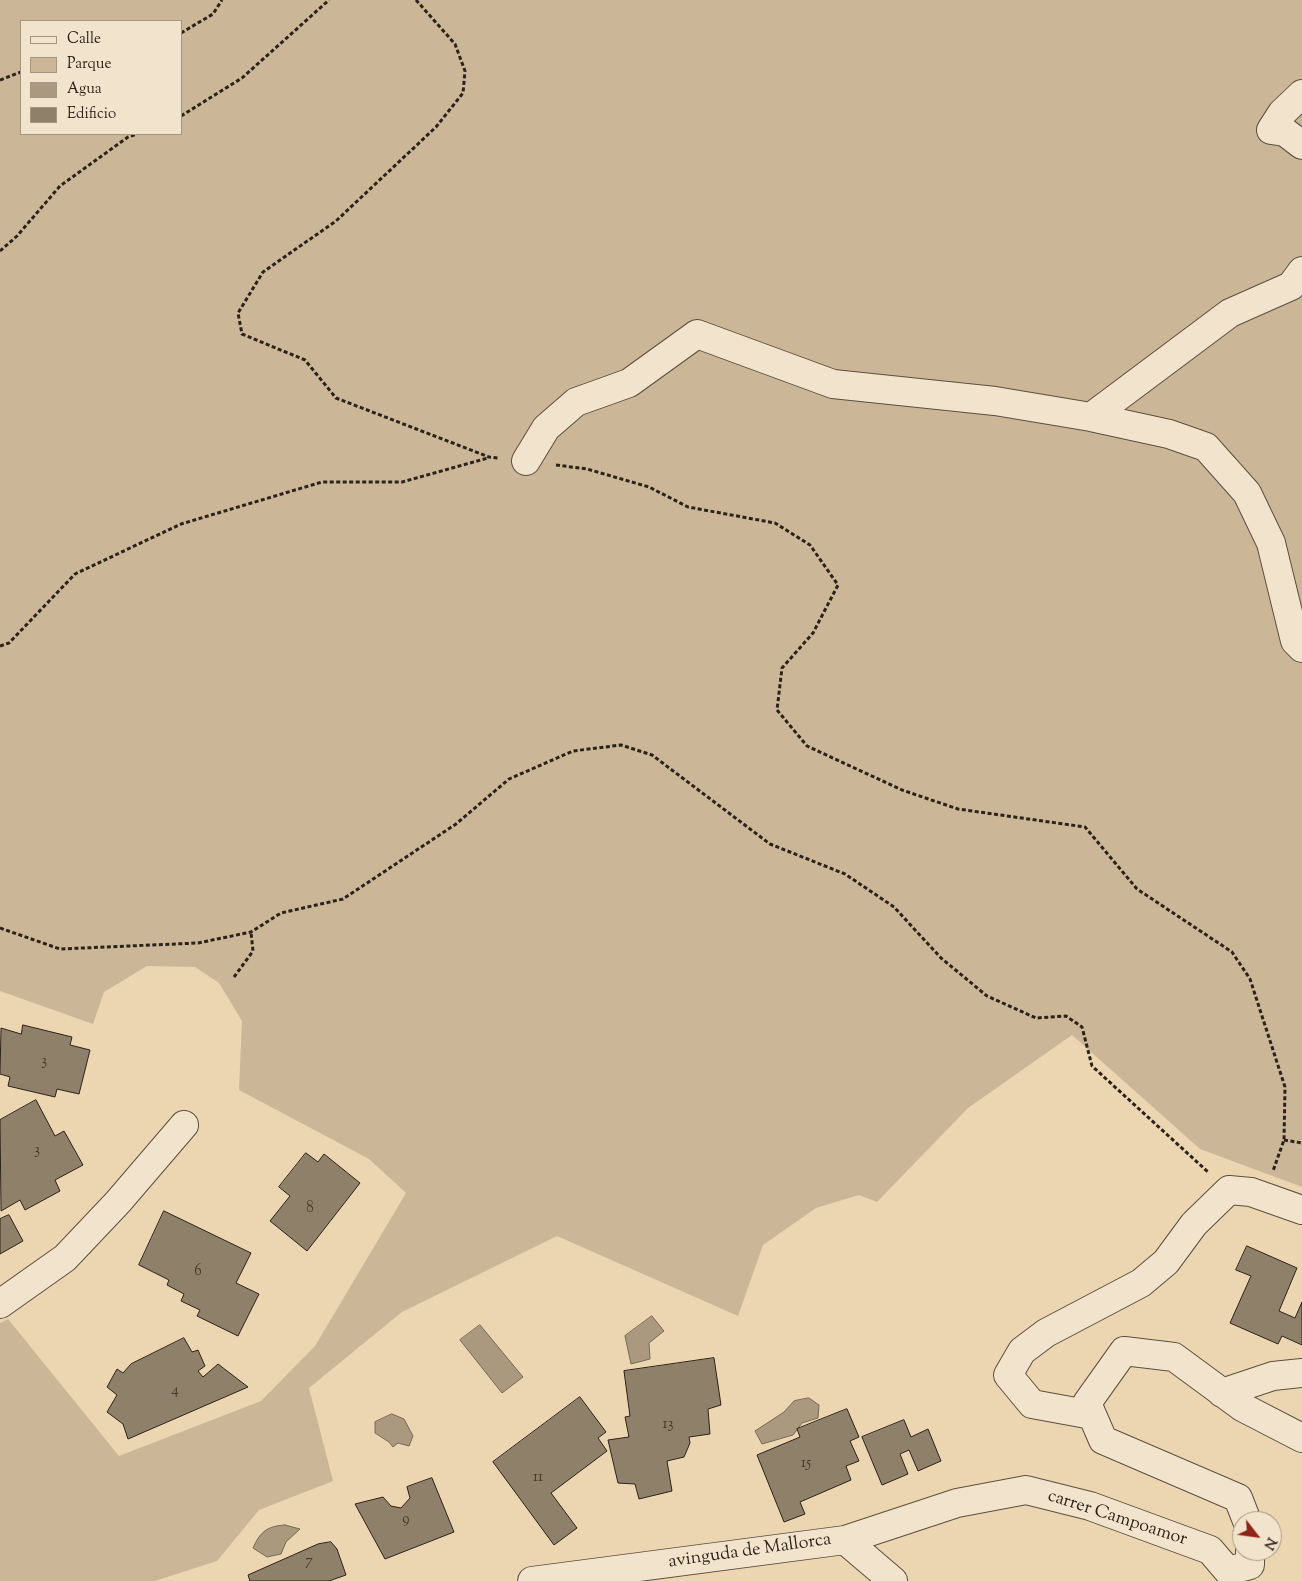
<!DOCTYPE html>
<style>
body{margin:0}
#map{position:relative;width:1302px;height:1581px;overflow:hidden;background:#ebd6b1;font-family:"Sorts Mill Goudy",serif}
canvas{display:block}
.legend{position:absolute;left:20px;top:20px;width:162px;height:115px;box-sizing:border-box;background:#f2e4cc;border:1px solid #a39685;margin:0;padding:6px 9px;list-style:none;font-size:15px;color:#2c221a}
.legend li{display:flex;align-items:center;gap:10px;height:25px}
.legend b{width:25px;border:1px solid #a39685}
.north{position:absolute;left:1232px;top:1511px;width:50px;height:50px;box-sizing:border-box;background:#f2e4cc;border:1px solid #a39685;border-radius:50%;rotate:120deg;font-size:14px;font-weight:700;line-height:20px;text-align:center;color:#2c221a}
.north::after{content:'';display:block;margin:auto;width:18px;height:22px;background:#8f2418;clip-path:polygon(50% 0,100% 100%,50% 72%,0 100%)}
</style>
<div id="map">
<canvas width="1302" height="1581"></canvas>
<ul class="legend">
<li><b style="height:6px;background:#f2e4cc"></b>Calle</li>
<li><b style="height:14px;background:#cbb797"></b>Parque</li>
<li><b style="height:14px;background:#aa997e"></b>Agua</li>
<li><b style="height:14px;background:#8f8069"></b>Edificio</li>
</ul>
<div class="north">N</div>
</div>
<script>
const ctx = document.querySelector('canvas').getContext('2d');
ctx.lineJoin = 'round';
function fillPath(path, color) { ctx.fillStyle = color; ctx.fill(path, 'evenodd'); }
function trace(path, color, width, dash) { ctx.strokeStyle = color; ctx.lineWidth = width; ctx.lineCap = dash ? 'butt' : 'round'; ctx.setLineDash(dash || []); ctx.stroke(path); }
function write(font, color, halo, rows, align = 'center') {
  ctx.font = font + ' "Sorts Mill Goudy",serif'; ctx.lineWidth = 4.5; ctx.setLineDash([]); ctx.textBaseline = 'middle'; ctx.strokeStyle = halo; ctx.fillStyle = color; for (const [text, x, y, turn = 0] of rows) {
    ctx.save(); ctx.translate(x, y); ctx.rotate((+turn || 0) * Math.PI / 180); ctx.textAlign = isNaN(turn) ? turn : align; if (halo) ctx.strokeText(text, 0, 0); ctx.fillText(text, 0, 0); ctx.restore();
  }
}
const green = new Path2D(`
 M0 0H1302V1187L1200 1149 1072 1035 968 1108 877 1202 859 1195 816 1208 763 1245 738 1316 557 1236 402 1312 309 1388 333 1481 259 1510 217 1561 155 1581H0V1323L8 1319 119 1456 261 1401 315 1346 406 1193 369 1159 239 1090 242 1021 219 983 195 967 147 966 104 992 93 1024 0 991ZM21 21H181V134H21Z`);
const water = new Path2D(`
 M652 1316 664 1331 649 1343 650 1359 631 1364 625 1336Z
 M480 1325 523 1377 502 1393 460 1340Z
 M809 1398 819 1405 818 1418 802 1423 793 1435 762 1444 755 1431 784 1412 794 1401Z
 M392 1414 404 1419 413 1436 409 1446 398 1443 393 1447 389 1442 375 1433V1422Z
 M285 1525 300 1529 286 1542 281 1554 267 1557 253 1548C260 1532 267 1526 285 1525Z`);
const building = new Path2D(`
 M23 1025 72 1037 70 1045 90 1050 79 1094 57 1089 55 1097 8 1086 10 1077 0 1074 1 1028 21 1034Z
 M36 1100 55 1136 64 1131 83 1165 55 1180 60 1191 25 1210 20 1200 1 1211 0 1120Z
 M306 1153 318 1162 324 1154 360 1183 307 1251 270 1221 290 1196 279 1187Z
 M164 1211 251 1253 236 1283 259 1294 238 1336 197 1316 200 1310 181 1301 184 1294 167 1285 169 1280 139 1265Z
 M9 1215 23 1241 0 1254V1219Z
 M1247 1246 1297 1268 1279 1311 1295 1318 1302 1302V1345L1282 1336 1278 1344 1230 1323 1251 1276 1236 1270Z
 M184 1338 192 1352 198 1350 205 1366 198 1371 203 1377 218 1364 248 1387 128 1439 123 1424 107 1412 117 1395 107 1387 117 1369 123 1373 131 1364Z
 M714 1358 721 1405 708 1409 710 1434 689 1437 690 1443 684 1457 667 1461 672 1491 639 1499 635 1484 618 1483 608 1440 629 1437 625 1417 630 1416 624 1371Z
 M580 1397 606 1432 598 1438 607 1451 551 1493 577 1528 554 1545 493 1462Z
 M847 1409 859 1437 850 1441 859 1461 846 1466 851 1480 800 1502 805 1514 784 1522 757 1455 800 1437 797 1429Z
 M904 1420 911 1437 928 1429 941 1461 918 1471 909 1450 900 1454 908 1474 882 1485 862 1437Z
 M432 1478 454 1532 385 1559 355 1504 383 1497 391 1506 401 1508 410 1498 407 1487Z
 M331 1542 337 1549 346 1575 329 1581H250L248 1575 318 1544Z`);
const path = new Path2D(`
 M416 0 455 44 465 71 463 93 436 127 336 221 263 272 238 313 242 334 305 360 336 398 489 457 498 458
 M181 33 213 14 222 0
 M0 80 21 72
 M181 116 242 78 329 0
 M0 251 17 236 60 186 128 137 137 134
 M556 465 587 469 649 487 688 507 775 523 810 545 838 585 813 633 782 668 777 710 807 746 902 790 958 809 1085 827 1137 889 1232 952 1250 979 1285 1087 1284 1140 1273 1171
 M0 646 9 643 75 574 181 524 322 482H402L488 458
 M0 928 60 949 198 943 251 932 281 913 343 899 456 824 509 779 573 751 621 745 652 755 770 844 845 874 894 907 941 958 987 996 1036 1018 1066 1016 1082 1027 1092 1066 1208 1172
 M234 977 253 951 251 932
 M1284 1140 1302 1143`);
const minor = new Path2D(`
 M1302 94 1282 113 1271 130 1285 132 1302 145
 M1091 417 1169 434 1206 447 1247 493 1271 543 1295 641 1302 648
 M526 461 546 428 576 402 629 383 697 334 833 384 995 401 1091 417 1230 313 1291 286 1302 271
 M0 1304 65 1258 118 1202 184 1125
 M1222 1393 1273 1376 1302 1373
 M1092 1415 1032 1404 1008 1375 1022 1351 1046 1333 1141 1283 1166 1262 1194 1224 1229 1190 1251 1192 1302 1210
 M1247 1521 1238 1498 1103 1440 1087 1403 1124 1351 1174 1357 1242 1407 1302 1438
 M845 1540 957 1503 1026 1490 1090 1506 1210 1550 1228 1571 1250 1565V1551
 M532 1581 845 1540 893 1581`);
const numberNames = [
 ["3",44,1062],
 ["3",37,1151],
 ["8",310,1209],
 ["6",198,1272],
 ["4",175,1391],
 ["13",668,1425],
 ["15",806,1464],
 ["11",538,1478],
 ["9",406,1520],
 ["7",309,1562]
];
const streetNames = [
 ["carrer Campoamor",1117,1519,18],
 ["avinguda de Mallorca",750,1552,-8]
];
fillPath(green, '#cbb797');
fillPath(water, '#aa997e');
trace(water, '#786956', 1);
fillPath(building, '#8f8069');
trace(building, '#2c221a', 1);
trace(minor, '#5c4f40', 30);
trace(path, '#2c221a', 3, [4, 2.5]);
trace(minor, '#f2e4cc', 28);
write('15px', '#453a2e', null, numberNames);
write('18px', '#2c221a', '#f2e4cc', streetNames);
</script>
